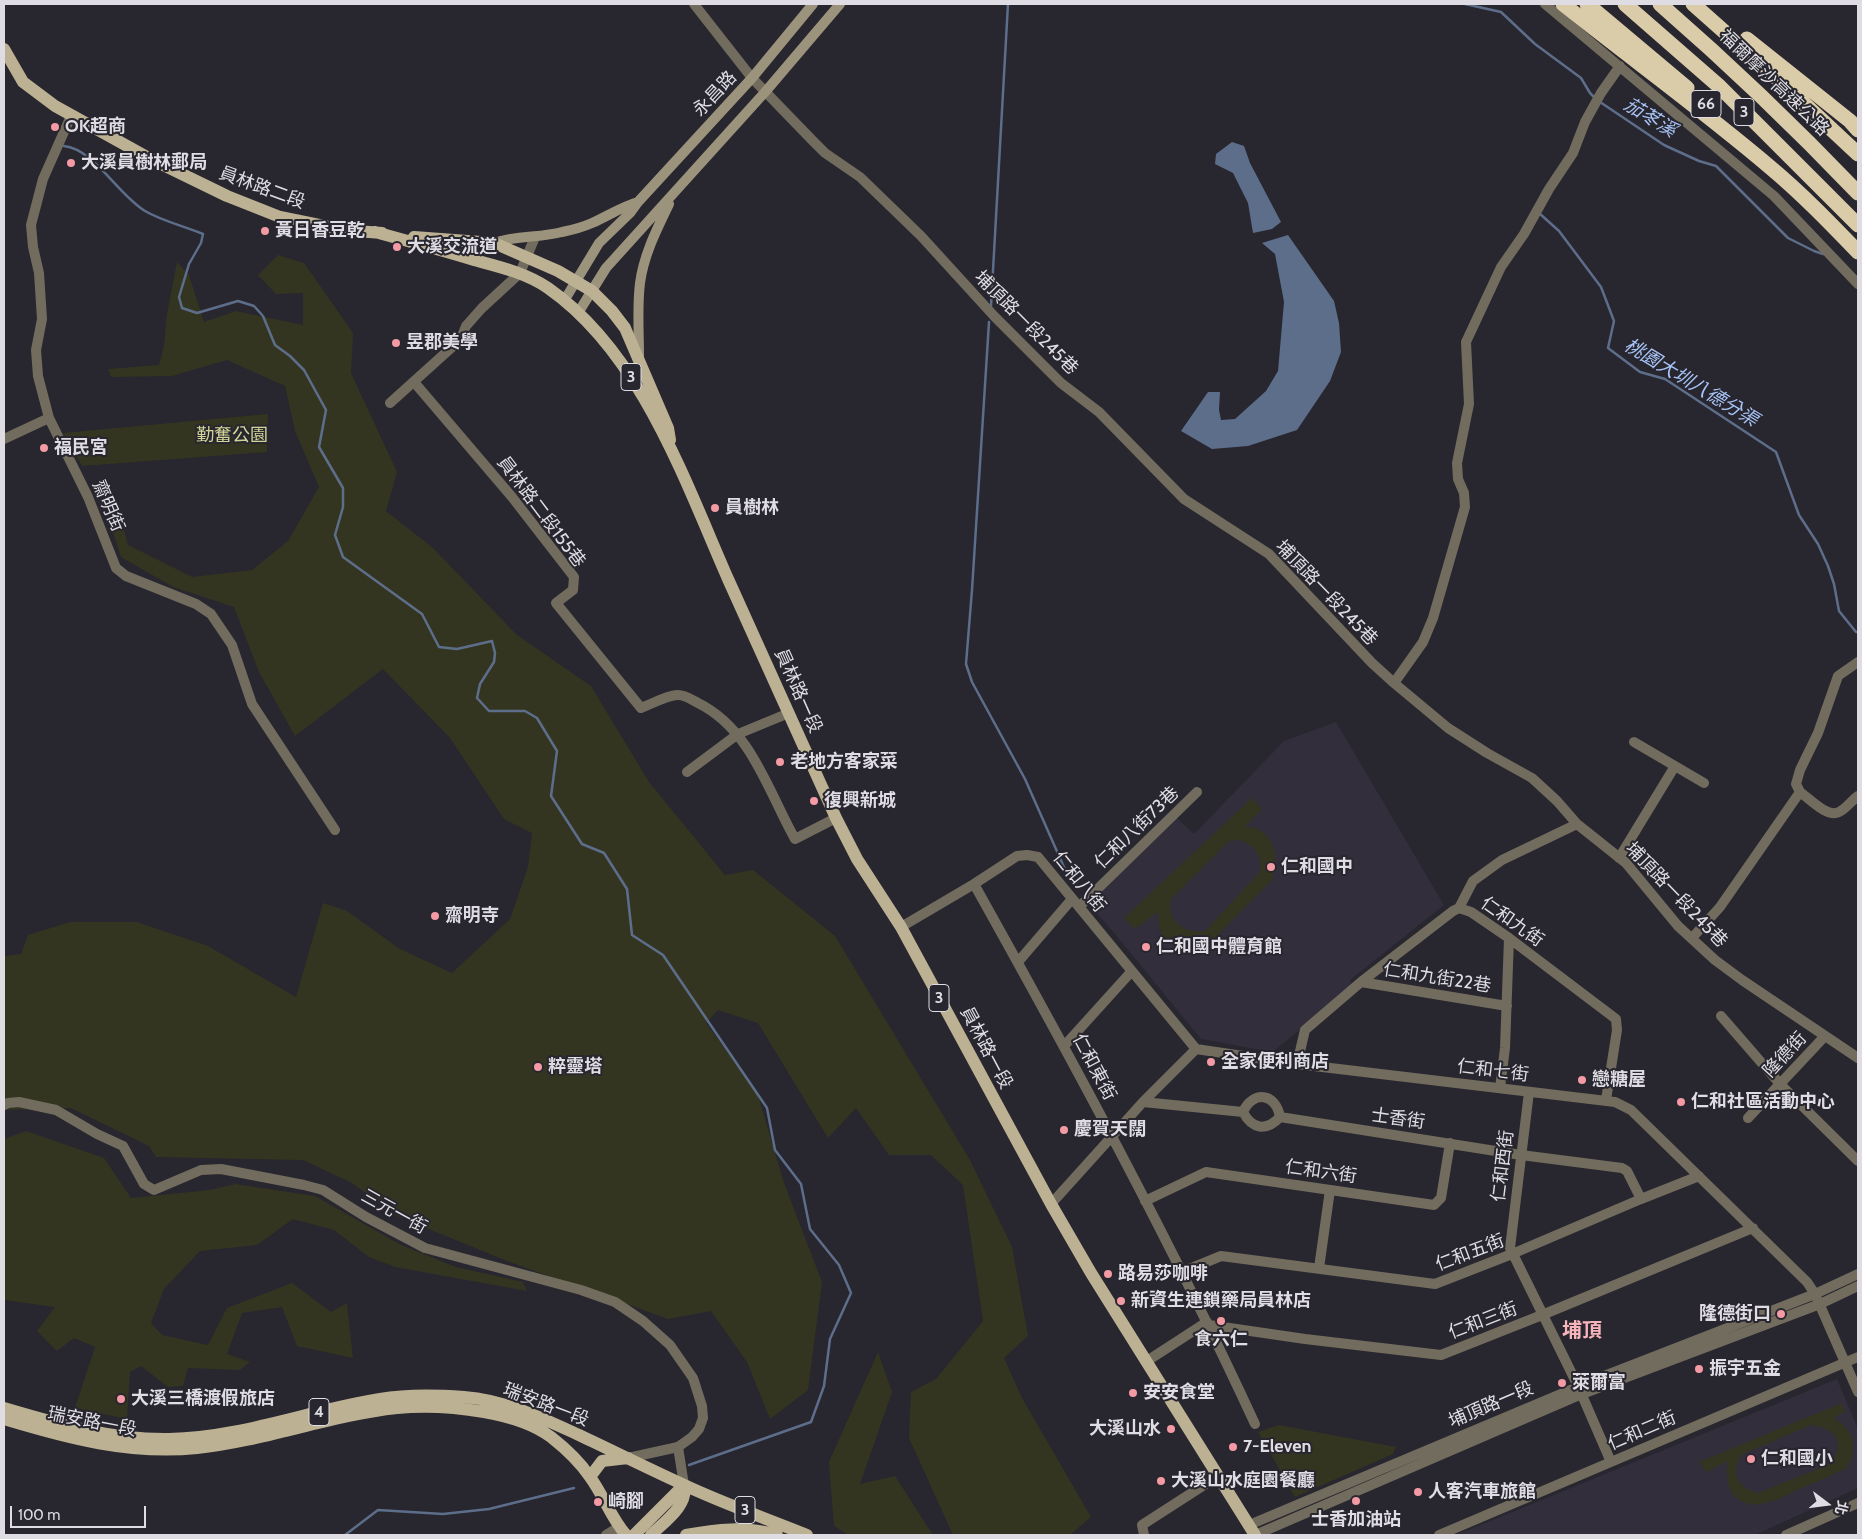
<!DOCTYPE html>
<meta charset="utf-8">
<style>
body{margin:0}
#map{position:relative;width:1862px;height:1539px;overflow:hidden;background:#28262e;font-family:Cabin,"Noto Sans TC",sans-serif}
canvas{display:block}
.frame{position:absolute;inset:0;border:5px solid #dfdde3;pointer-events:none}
.north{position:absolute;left:1802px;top:1479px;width:50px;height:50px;-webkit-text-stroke:4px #28262e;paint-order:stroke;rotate:105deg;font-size:14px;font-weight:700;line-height:20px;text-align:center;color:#dfdde3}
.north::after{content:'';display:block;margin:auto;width:18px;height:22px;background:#dfdde3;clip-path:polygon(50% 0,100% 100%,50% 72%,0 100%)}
.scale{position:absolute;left:10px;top:1506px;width:136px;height:22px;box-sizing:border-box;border:2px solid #dfdde3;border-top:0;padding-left:6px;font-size:15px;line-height:18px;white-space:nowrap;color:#dfdde3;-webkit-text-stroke:4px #28262e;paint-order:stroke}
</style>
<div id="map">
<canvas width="1862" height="1539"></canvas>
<div class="frame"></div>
<div class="north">北</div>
<div class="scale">100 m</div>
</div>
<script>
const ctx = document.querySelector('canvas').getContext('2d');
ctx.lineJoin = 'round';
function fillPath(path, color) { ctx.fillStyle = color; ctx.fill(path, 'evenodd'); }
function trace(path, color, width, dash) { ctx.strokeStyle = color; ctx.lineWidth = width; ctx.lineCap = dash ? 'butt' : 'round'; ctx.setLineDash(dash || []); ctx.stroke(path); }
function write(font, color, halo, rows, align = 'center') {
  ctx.font = font + ' Cabin,"Noto Sans TC",sans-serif'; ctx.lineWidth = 4; ctx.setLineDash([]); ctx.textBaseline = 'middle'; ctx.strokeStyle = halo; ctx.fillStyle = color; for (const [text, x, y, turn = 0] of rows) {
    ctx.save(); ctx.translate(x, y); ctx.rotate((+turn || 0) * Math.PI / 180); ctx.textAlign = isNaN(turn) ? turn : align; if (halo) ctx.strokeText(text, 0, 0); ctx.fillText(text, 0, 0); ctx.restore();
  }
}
const built = new Path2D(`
 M1336 722 1444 905 1350 980 1352 988 1272 1052 1201 1039 1115 934 1086 901 1175 816 1194 834 1284 741Z
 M1837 1379 1858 1429V1488L1755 1535H1456Z`);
const green = new Path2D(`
 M278 255 304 263 353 333 351 373 397 472 386 511 433 548 517 635 591 686 649 782 725 875 753 870 835 936 970 1160 1012 1247 1028 1336 1004 1358 1022 1398 1091 1517 1070 1535H953L909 1438 911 1392 936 1379 983 1321 963 1185 931 1155H889L856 1108 828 1138 758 1023 718 1010 706 1023 757 1092 784 1183 822 1282 808 1390 770 1419 747 1362 711 1311 668 1319 507 1261 397 1216 352 1183 303 1160 156 1157 149 1146 71 1108 4 1110V956L21 954 28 935 70 922H137L208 946 296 997 323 903 347 911 400 949 452 973 510 919 528 867 532 833 504 819 450 738 383 669 295 736 259 672 234 607 173 587 121 557 108 517 122 523 128 545 192 577 252 570 288 541 319 487 295 431 285 386 227 360 172 376 111 377 108 369 159 365 164 346 167 314 177 262 189 275 204 322 236 311 303 325V293L276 294 258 275Z
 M268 414 267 452 82 466 63 433Z
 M1252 798 1262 809 1245 827C1248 827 1254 827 1257 829 1277 839 1278 861 1272 880L1209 944C1204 944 1204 947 1199 949 1185 955 1167 944 1161 932 1158 926 1158 918 1158 912L1135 929 1124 918ZM1237 840C1253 843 1263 856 1260 872L1205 931C1184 934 1167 921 1171 899L1229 841Z
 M26 1131 104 1158 131 1198 210 1190 235 1184 315 1196 401 1245 456 1267 523 1282 527 1291 395 1267 369 1257 334 1230 293 1219 257 1245 200 1251 164 1289 151 1323 162 1335 208 1345 227 1308 292 1283 331 1312 347 1303 353 1358 297 1346 282 1307 242 1313 227 1354 250 1362 240 1370 188 1368 183 1386 168 1387 141 1366 130 1372 127 1419 75 1408 95 1347 74 1338 57 1351 37 1331 55 1307 4 1300V1139Z
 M878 1352 892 1392 860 1484 895 1476 933 1535H848L834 1526 829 1462Z
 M1842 1403 1845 1412 1833 1418C1855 1429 1859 1450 1845 1469 1828 1477 1811 1484 1795 1491 1786 1495 1778 1500 1769 1502 1737 1512 1723 1490 1728 1461L1706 1472 1699 1462ZM1811 1425C1835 1428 1847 1442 1830 1464L1758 1493C1737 1488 1729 1471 1743 1454Z
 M1279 1425 1396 1447 1393 1454 1295 1497 1258 1432Z`);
const water = new Path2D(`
 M1232 142 1244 146 1250 163 1281 222 1272 229 1253 233 1248 203 1233 173 1215 164 1216 154Z
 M1288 235 1334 301 1339 323 1341 352 1330 381 1297 430 1248 446 1212 449 1181 431 1208 392H1220L1219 410 1221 420 1235 419 1266 391 1278 371 1284 302 1275 254 1262 243Z`);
const stream = new Path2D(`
 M1465 4 1501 12 1535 44 1581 78 1590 93 1596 99
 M1600 102 1664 145 1699 161 1716 166 1788 238 1814 251 1823 254
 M64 146C94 149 118 195 145 211 162 221 184 226 203 234L201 243 189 264 179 297 182 308 197 313 238 301 254 306 263 316 275 345 290 356 304 370 326 410 319 447 343 488V507L335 535 343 557 422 614 439 647 457 649 492 641 495 653 494 662 480 684 477 698 489 711H525L537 718 557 751 551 796 582 844 604 853 627 889 632 935 663 955 767 1108 775 1150 801 1184 810 1229 839 1265 851 1293 830 1339 824 1386 811 1422 689 1465
 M1539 213 1559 231 1601 287 1614 321 1608 348 1640 372 1665 379 1776 452 1799 515 1818 544 1828 566 1834 584 1839 611 1856 632H1858
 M991 306 1008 4
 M989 322 972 590 966 664 972 682 1025 779 1067 874
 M345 1535 378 1510 443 1514 489 1509 574 1488`);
const minor = new Path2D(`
 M694 4 752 78 813 141 825 153 860 177 921 236 994 316 1061 383 1099 412 1184 499 1269 554 1372 663 1394 683 1448 728 1487 753 1532 778 1557 801 1577 824 1626 863 1678 926 1715 960 1742 980 1858 1058
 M1545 4 1774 196 1858 284
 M71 116 43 179 31 225 33 247 39 273 42 319 36 350 38 376 49 418 88 497 116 568 126 576 196 604 211 614 232 645 252 704 335 830
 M414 382 512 497 574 577 573 590 556 603 641 708C652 704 665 696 677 695 684 694 692 700 698 703 751 729 768 791 795 839L836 818
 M390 403 461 339 466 326 482 308 520 273 535 237
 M4 439 49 418
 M1394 683 1423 642 1433 618 1465 507 1464 493 1458 479 1457 463 1469 404 1466 342 1501 267 1524 234 1549 189 1573 153 1585 122 1601 93 1620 66
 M1634 742 1704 783
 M687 772 738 734 789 713
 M1800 792C1810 799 1827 818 1839 812 1846 809 1852 800 1858 796
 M1619 858 1675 766
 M974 884C1073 1061 1170 1240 1255 1424
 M1079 907 1197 792
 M1459 908 1473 881 1502 860 1577 824
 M901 927 974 884 1017 856 1027 855 1038 857 1196 1049
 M1692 938 1720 907 1800 792 1796 784 1800 770 1818 733 1838 676 1858 662
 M1018 962 1072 899
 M1361 982 1507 1006
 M1721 1016 1780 1084 1858 1161
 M1065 1045 1131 972
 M1297 1064 1305 1030 1361 982 1453 911 1459 908 1471 912 1509 938 1616 1019 1617 1030 1606 1100
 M1500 1088 1505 1048 1509 938
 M1529 1092 1510 1248 1578 1386 1611 1462
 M1143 1102 1243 1112
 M1243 1112C1253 1090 1276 1093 1280 1117
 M1243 1112C1252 1129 1266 1132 1280 1117
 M1280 1117 1521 1155 1622 1168 1627 1171 1641 1199
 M1748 1118 1825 1036
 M1145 1201 1206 1172 1434 1205 1441 1198 1450 1143
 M1051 1204 1143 1102 1196 1049 1297 1064 1615 1102 1631 1110 1807 1282 1815 1294 1858 1392
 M1319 1268 1330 1190
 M1182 1272 1221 1256 1435 1284 1512 1254 1641 1199 1699 1176
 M1209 1325 1305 1339 1441 1355 1542 1315 1753 1228
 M1147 1361 1207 1322
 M606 1535 619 1527
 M1144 1535 1142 1525 1218 1476
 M1439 1535 1858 1357
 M1786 1535 1858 1503`);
const tertiary = new Path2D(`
 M4 1105 8 1103 19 1102 56 1110 97 1134 123 1146 144 1184 154 1190 201 1170 221 1169 304 1185 323 1190 366 1217 425 1248 581 1290 615 1302 643 1321 670 1345 693 1378 702 1406 703 1418 699 1429 692 1437 678 1447 628 1458
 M678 1447 684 1485
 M1249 1525 1594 1380 1815 1294 1858 1274
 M1255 1535 1582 1394 1820 1304 1858 1286`);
const secondary = new Path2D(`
 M494 243C516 235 540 238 562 232 572 230 583 227 592 223 608 216 621 207 638 202
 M564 301 599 243 630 213 638 202 752 78 813 4
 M578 313 606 268 766 91 840 4
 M639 356C639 332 637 307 640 283 644 254 657 229 669 204`);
const primary = new Path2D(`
 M4 49 23 82 55 106 147 157 227 196 280 217 344 230 382 233
 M375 232C408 241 441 250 474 260 500 267 526 273 548 288 641 353 684 479 728 579 764 659 800 738 836 818L857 859 901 927 1051 1204 1091 1273 1255 1535
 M414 237 494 243 558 271 592 291 612 311 625 328 668 428 670 440
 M4 1408C58 1424 112 1440 169 1439 240 1438 310 1410 380 1399 408 1394 436 1395 464 1397 505 1400 542 1418 579 1435 613 1451 647 1468 682 1484 722 1503 765 1518 807 1535
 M4 1419C67 1438 130 1455 197 1448 264 1441 331 1415 397 1408 427 1405 455 1407 484 1412 507 1416 531 1422 551 1437 565 1448 580 1462 590 1477 604 1496 611 1518 626 1535
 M590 1477 602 1461 628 1458
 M634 1535 684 1485
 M651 1535C664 1522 689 1505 684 1485
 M686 1535C716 1529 746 1526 777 1535`);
const motorway = new Path2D(`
 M1563 4C1632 59 1704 111 1771 168 1802 194 1830 223 1858 252
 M1587 4 1687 88
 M1625 4 1720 87 1858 225
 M1660 4C1729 64 1795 127 1858 193
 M1693 4 1782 83 1858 154
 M1747 39 1850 121 1858 130`);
const markers = [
 [55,127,5,"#f49aa5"],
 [71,163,5,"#f49aa5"],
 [265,231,5,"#f49aa5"],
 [397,247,5,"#f49aa5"],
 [396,343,5,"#f49aa5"],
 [44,448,5,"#f49aa5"],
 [715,508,5,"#f49aa5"],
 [780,762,5,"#f49aa5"],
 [814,801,5,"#f49aa5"],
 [1271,867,5,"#f49aa5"],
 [435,916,5,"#f49aa5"],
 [1146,947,5,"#f49aa5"],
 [1211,1062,5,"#f49aa5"],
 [538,1067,5,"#f49aa5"],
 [1582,1080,5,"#f49aa5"],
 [1681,1102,5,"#f49aa5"],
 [1064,1130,5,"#f49aa5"],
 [1108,1274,5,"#f49aa5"],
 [1121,1301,5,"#f49aa5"],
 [1781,1314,5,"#f49aa5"],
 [1221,1321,5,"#f49aa5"],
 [1699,1369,5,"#f49aa5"],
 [1562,1383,5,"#f49aa5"],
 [1133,1393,5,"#f49aa5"],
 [121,1399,5,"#f49aa5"],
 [1171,1429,5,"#f49aa5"],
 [1233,1447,5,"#f49aa5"],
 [1751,1459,5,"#f49aa5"],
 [1161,1481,5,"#f49aa5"],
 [1418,1492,5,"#f49aa5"],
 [1356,1501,5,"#f49aa5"],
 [598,1502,5,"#f49aa5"]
];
const shields = [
 [1706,104,30],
 [1744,112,20],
 [631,377,20],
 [939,998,20],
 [319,1412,20],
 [745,1510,20]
];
const shieldNames = [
 ["66",1706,104],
 ["3",1744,112],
 ["3",631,377],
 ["3",939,998],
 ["4",319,1412],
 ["3",745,1510]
];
const streetNames = [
 ["福爾摩沙高速公路",1774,83,44],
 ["永昌路",715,94,-47],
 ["員林路二段",262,188,20],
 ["埔頂路一段245巷",1026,323,45],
 ["齋明街",108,506,67],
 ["員林路二段155巷",541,512,53],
 ["埔頂路一段245巷",1326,593,46],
 ["員林路一段",798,691,66],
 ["仁和八街73巷",1137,828,-44],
 ["仁和八街",1079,882,51],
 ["埔頂路一段245巷",1676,895,46],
 ["仁和九街",1512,922,35],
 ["仁和九街22巷",1437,978,9],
 ["員林路一段",986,1048,62],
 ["隆德街",1785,1055,-47],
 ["仁和東街",1094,1067,62],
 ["仁和七街",1493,1071,7],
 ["士香街",1398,1119,8],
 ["仁和西街",1503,1166,-83],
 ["仁和六街",1321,1172,8],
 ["三元一街",394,1212,29],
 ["仁和五街",1470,1253,-21],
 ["仁和三街",1483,1321,-21],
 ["瑞安路一段",546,1405,21],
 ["埔頂路一段",1491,1405,-23],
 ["瑞安路一段",92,1422,11],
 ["仁和二街",1642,1431,-23]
];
const poiNames = [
 ["OK超商",65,127],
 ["大溪員樹林郵局",81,163],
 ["黃日香豆乾",275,231],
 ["大溪交流道",407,247],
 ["昱郡美學",406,343],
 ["福民宮",54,448],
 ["員樹林",725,508],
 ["老地方客家菜",790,762],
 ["復興新城",824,801],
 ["仁和國中",1281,867],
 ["齋明寺",445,916],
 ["仁和國中體育館",1156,947],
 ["全家便利商店",1221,1062],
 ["粹靈塔",548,1067],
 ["戀糖屋",1592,1080],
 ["仁和社區活動中心",1691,1102],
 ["慶賀天闊",1074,1130],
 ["路易莎咖啡",1118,1274],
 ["新資生連鎖藥局員林店",1131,1301],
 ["隆德街口",1771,1314,"right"],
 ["食六仁",1221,1340,"center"],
 ["振宇五金",1709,1369],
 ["萊爾富",1572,1383],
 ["安安食堂",1143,1393],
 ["大溪三橋渡假旅店",131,1399],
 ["大溪山水",1161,1429,"right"],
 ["7-Eleven",1243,1447],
 ["仁和國小",1761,1459],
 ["大溪山水庭園餐廳",1171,1481],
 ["人客汽車旅館",1428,1492],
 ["崎腳",608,1502],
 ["士香加油站",1356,1520,"center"]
];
const parkNames = [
 ["勤奮公園",232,436]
];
const waterNames = [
 ["茄苳溪",1650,118,31],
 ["桃園大圳八德分渠",1691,383,31]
];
const quarterNames = [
 ["埔頂",1582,1331]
];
fillPath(built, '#322e3c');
fillPath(green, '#343521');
fillPath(water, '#5d6e8b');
trace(stream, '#5d6e8b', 2.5);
trace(minor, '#726c5e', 10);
trace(tertiary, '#726c5e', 10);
trace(secondary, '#9c937c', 10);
trace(primary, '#bcb193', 12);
trace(motorway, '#dacca8', 15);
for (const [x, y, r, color] of markers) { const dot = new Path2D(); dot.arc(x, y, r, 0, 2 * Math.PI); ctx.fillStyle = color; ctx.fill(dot); trace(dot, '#28262e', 2); }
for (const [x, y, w] of shields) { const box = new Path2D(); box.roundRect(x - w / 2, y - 13.5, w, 27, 4); ctx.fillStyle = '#28262e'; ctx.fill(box); trace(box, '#dfdde3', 1); }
write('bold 16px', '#dfdde3', null, shieldNames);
write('18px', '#dfdde3', '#28262e', streetNames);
write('bold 18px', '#dfdde3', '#28262e', poiNames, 'left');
write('18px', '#d2d598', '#28262e', parkNames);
write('italic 19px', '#a7c4f7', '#28262e', waterNames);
write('bold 20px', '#f8b4bb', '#28262e', quarterNames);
</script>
